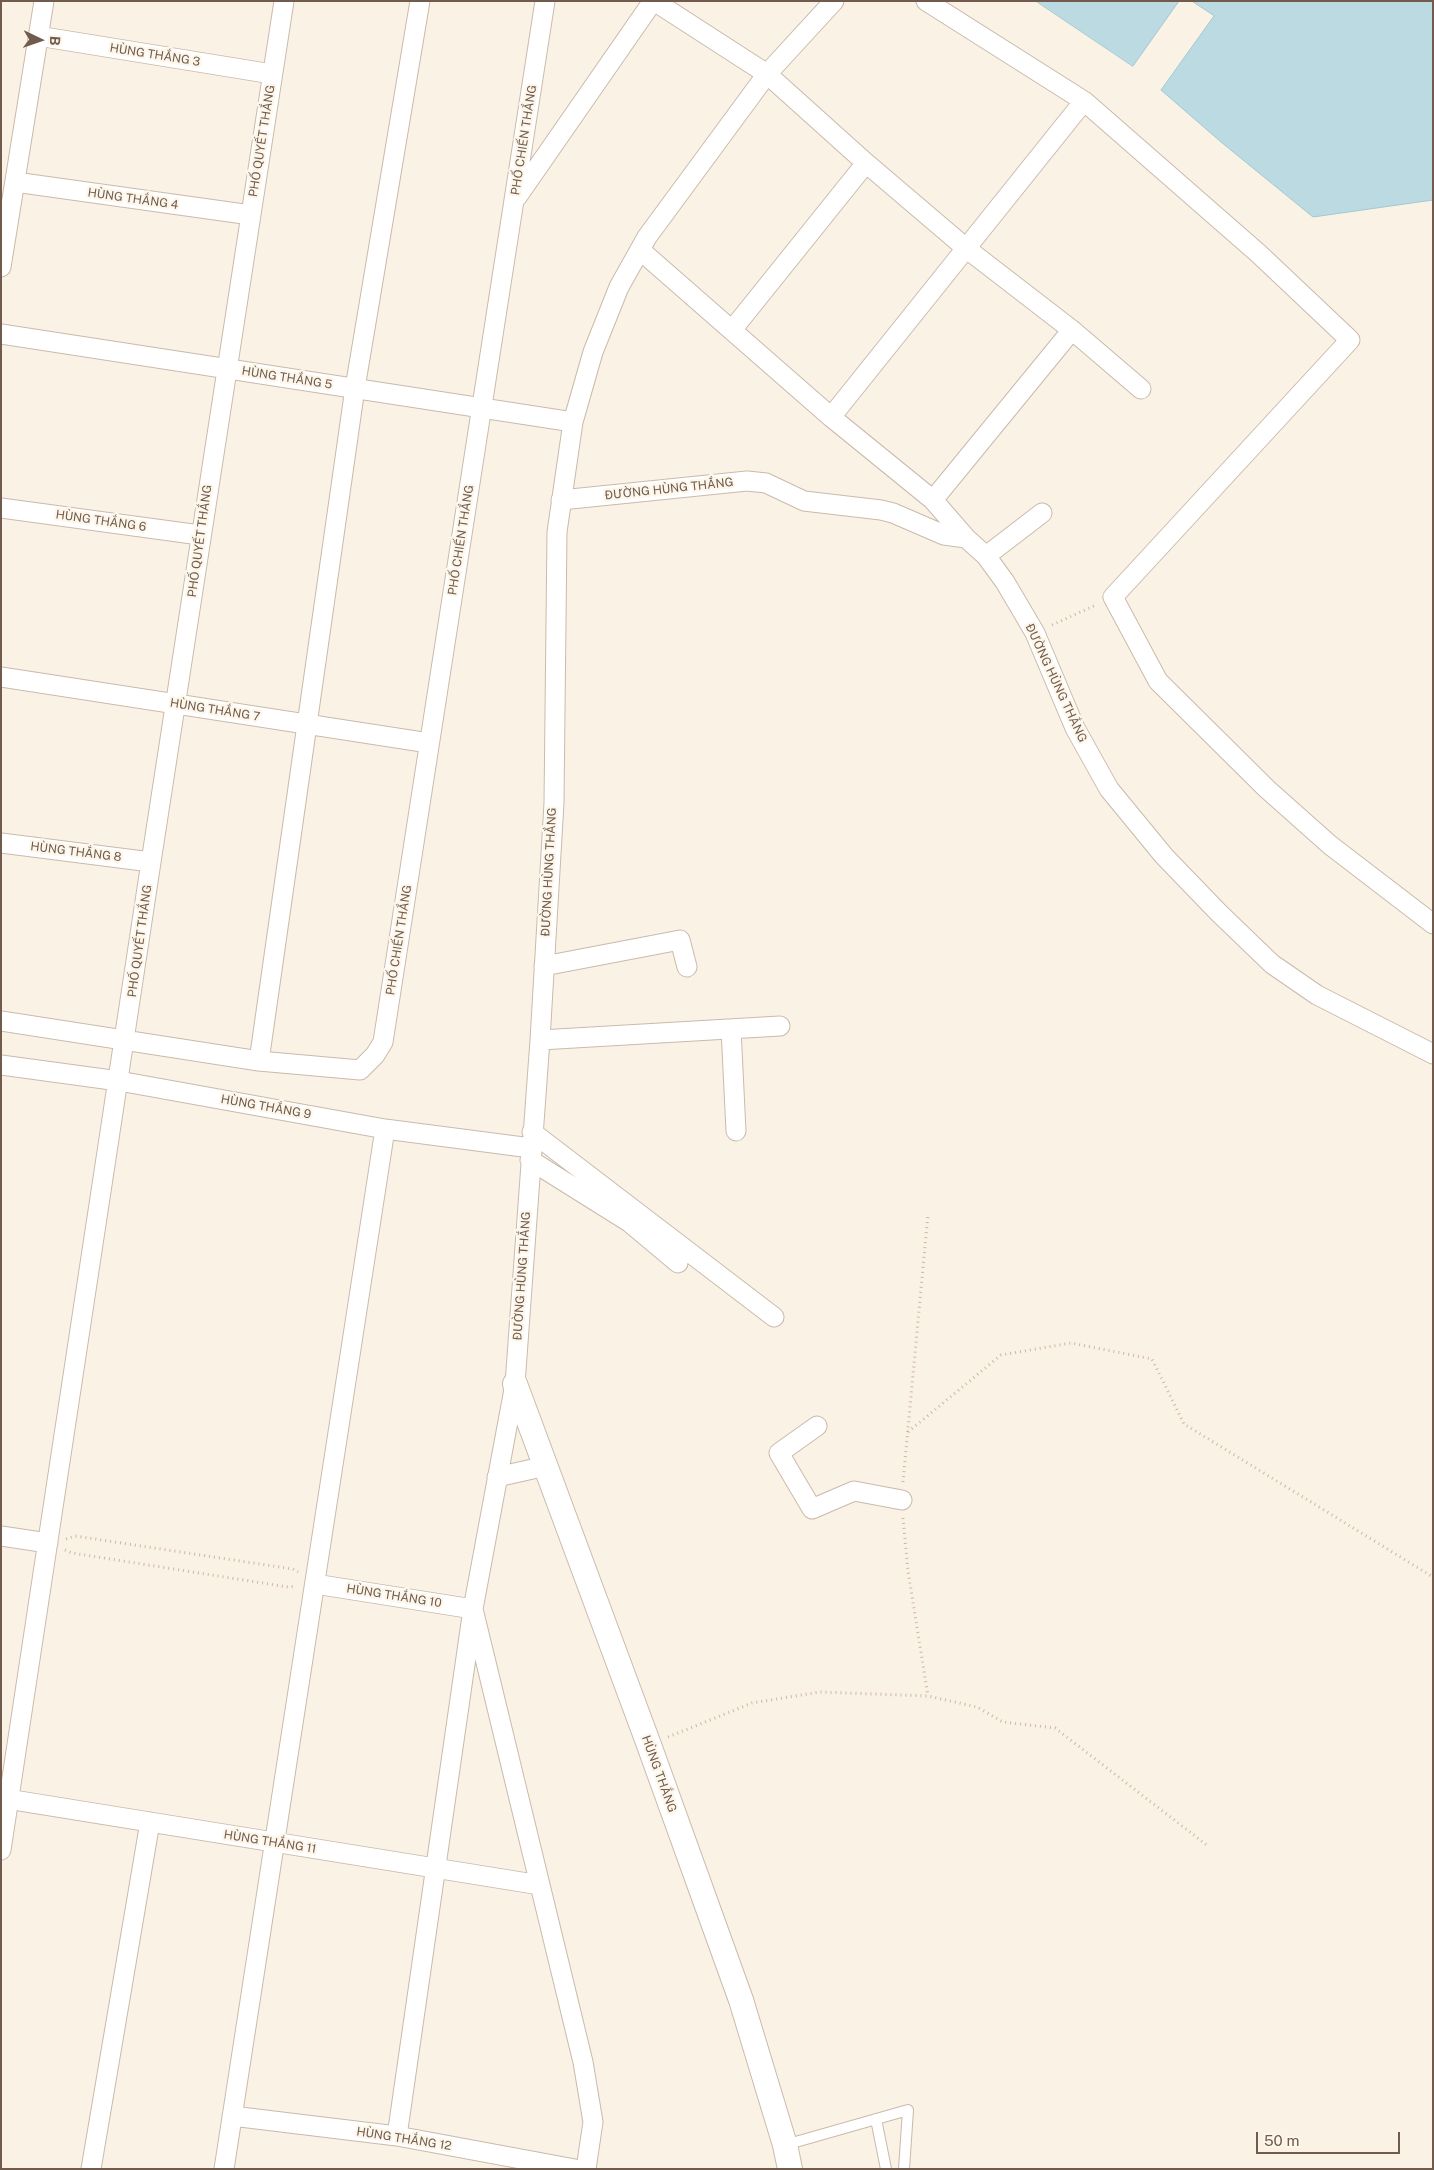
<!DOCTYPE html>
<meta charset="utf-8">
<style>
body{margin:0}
#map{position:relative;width:1434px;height:2170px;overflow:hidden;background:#faf2e4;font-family:"Public Sans",sans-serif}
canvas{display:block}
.frame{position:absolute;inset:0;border:2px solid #705b4d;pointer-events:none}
.north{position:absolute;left:15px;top:15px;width:50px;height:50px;-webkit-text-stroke:4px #fdf6ea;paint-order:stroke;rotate:93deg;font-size:14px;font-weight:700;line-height:20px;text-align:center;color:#705b4d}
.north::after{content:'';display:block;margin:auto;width:18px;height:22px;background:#705b4d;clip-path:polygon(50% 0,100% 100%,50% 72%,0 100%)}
.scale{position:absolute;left:1256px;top:2132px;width:144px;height:22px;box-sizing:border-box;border:2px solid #705b4d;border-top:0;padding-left:6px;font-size:15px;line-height:18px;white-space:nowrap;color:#705b4d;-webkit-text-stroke:4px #fdf6ea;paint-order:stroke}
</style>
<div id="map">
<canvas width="1434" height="2170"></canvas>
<div class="frame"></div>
<div class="north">B</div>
<div class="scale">50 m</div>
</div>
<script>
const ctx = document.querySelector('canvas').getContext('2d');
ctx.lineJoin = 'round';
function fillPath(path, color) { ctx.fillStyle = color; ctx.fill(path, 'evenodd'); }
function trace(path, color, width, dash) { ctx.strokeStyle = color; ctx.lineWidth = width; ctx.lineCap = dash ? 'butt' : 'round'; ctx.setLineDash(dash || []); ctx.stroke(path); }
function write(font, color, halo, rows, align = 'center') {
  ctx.font = font + ' "Public Sans",sans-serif'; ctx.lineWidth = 4.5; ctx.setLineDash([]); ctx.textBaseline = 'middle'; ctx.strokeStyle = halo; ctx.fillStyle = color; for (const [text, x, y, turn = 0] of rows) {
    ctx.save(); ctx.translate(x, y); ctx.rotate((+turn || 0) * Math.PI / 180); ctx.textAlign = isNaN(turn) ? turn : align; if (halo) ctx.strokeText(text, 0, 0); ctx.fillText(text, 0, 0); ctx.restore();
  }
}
const water = new Path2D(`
 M1036 1H1179L1133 66Z
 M1192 1H1433V200L1313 217 1221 142 1161 90 1214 16Z`);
const path = new Path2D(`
 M1052 625 1096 605
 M908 1432 1001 1355 1071 1343 1152 1359 1184 1424 1433 1577
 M903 1482 928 1214
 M903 1518 908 1571 928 1696
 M66 1539 75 1536 293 1569 298 1572
 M65 1550 72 1553 288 1587 296 1586
 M668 1737 752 1703 820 1692 928 1696 977 1707 1003 1722 1055 1728 1208 1846`);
const service = new Path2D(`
 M876 2119 886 2169
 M785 2145 908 2110 904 2169`);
const minor = new Path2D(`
 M654 1 767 74 866 163 967 249 1072 330 1141 389
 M926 1 1084 101 1259 254 1350 340 1113 597 1158 681 1267 789 1330 845 1433 924
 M38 36 272 74
 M15 182 251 215
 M517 197 653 1
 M640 250 831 417 933 500 966 538
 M1 267 44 1
 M732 330 866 163
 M1 334 573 422
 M831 417 1084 101
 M561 500 747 481 766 483 804 501 881 510 893 513 944 535 966 538 986 556 1005 582 1035 633 1075 728 1109 789 1164 856 1218 912 1272 964 1317 995 1433 1054
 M933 500 1072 330
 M1 508 200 535
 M986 556 1042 513
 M1 677 429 743
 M1 843 151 862
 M544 966 680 940 687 967
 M1 1021 259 1061 360 1070 375 1055 383 1042 545 1
 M731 1029 736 1131
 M540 1040 780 1026
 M259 1061 355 388 420 1
 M1 1065 119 1081 385 1129 531 1148
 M532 1132 774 1317
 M530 1160 629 1222 678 1263
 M817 1426 779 1453 812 1509 854 1491 902 1500
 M497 1477 546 1466
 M1 1536 48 1543
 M315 1584 473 1609 583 2062 593 2122 586 2169
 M1 1798 540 1885
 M1 1850 151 862 284 1
 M232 2116 397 2136 575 2169
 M397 2136 473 1609 515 1384 540 1040 554 803 557 532 573 422 593 352 619 287 647 237 767 74 834 1
 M91 2169 150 1822
 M224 2169 385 1129`);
const tertiary = new Path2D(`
 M515 1384 649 1745 741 2000 785 2145 790 2169`);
const streetNames = [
 ["HÙNG THẮNG 3",155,55,9],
 ["PHỐ CHIẾN THẮNG",524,140,-81],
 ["PHỐ QUYẾT THẮNG",262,141,-81],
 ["HÙNG THẮNG 4",133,199,8],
 ["HÙNG THẮNG 5",287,378,9],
 ["ĐƯỜNG HÙNG THẮNG",669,489,-6],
 ["HÙNG THẮNG 6",101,521,8],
 ["PHỐ CHIẾN THẮNG",461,540,-81],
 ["PHỐ QUYẾT THẮNG",200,541,-82],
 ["ĐƯỜNG HÙNG THẮNG",1056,683,65],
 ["HÙNG THẮNG 7",215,710,9],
 ["HÙNG THẮNG 8",76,852,7],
 ["ĐƯỜNG HÙNG THẮNG",549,872,-87],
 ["PHỐ CHIẾN THẮNG",399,940,-81],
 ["PHỐ QUYẾT THẮNG",140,941,-82],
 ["HÙNG THẮNG 9",266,1107,10],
 ["ĐƯỜNG HÙNG THẮNG",522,1276,-86],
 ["HÙNG THẮNG 10",394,1596,9],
 ["HÙNG THẮNG",659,1774,70],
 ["HÙNG THẮNG 11",270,1842,9],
 ["HÙNG THẮNG 12",404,2139,9]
];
fillPath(water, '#bbdae1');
trace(water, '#a2c8d2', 1);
trace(service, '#cabaac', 12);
trace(minor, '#cabaac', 21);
trace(tertiary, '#cabaac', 26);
trace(path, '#d1b6a2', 3, [1, 4]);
trace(service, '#fff', 10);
trace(minor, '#fff', 19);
trace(tertiary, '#fff', 24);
write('12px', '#705b4d', '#fdf6ea', streetNames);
</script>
